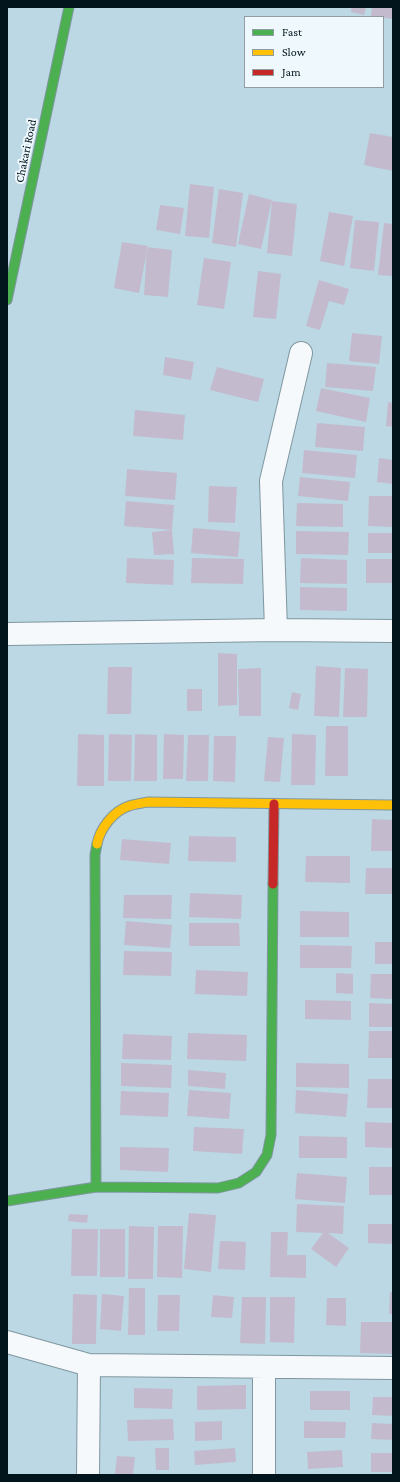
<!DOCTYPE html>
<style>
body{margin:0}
#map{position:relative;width:400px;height:1482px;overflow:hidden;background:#bbd8e4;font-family:"Crimson Pro",serif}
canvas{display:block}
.frame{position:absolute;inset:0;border:8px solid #02151c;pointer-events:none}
.legend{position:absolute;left:244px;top:16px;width:140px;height:72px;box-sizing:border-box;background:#eef8fd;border:1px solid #909da3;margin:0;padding:5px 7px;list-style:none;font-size:12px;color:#02151c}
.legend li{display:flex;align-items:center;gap:8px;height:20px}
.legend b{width:20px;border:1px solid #909da3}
</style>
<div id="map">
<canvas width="400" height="1482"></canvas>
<div class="frame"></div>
<ul class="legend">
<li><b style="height:5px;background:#4caf50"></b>Fast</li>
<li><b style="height:5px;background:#ffc107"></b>Slow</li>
<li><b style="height:5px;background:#c62828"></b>Jam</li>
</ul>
</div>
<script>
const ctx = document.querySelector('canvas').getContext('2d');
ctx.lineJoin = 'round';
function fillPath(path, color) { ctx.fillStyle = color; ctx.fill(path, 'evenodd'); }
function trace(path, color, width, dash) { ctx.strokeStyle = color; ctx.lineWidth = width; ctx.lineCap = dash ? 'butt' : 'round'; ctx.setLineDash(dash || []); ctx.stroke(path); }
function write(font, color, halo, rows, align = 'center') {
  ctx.font = font + ' "Crimson Pro",serif'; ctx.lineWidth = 4; ctx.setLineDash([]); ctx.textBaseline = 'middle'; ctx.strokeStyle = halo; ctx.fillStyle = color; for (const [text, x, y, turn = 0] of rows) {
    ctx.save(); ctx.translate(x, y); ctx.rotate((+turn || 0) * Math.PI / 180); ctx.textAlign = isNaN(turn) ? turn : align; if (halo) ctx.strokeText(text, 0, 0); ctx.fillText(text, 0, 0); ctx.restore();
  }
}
const building = new Path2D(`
 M352 7H366L364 15 351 12Z
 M372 7H393V19L371 16Z
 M370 133 393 137V171L364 165Z
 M190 184 214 187 209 238 185 236Z
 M219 189 243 193 236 247 212 243Z
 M249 194 272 200 261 249 238 244Z
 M272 201 297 204 292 256 267 253Z
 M160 205 184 208 180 234 156 230Z
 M329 212 353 216 344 266 320 261Z
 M355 220 379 222 374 271 350 268Z
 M384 223 393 224V276L378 275Z
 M122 242 148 246 139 293 114 288Z
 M147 247 172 250 168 297 144 295Z
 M204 258 231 262 224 309 197 305Z
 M258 271 281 274 276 319 253 317Z
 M319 280 349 289 344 305 329 301 320 330 306 326Z
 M352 333 382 336 379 364 349 361Z
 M165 357 194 362 191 380 163 375Z
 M327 363 376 367 373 391 325 387Z
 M217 367 264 379 258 402 210 390Z
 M321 388 370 398 366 422 316 411Z
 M388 402 393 403V427L386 426Z
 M135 410 185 415 183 440 133 436Z
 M317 423 365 427 363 451 315 447Z
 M304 450 357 455 355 478 302 473Z
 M379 458 393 460V484L377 482Z
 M127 469 177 473 175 500 125 496Z
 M300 477 350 482 348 501 298 496Z
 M209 486 237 487 235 523 208 522Z
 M369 496H393V527L368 526Z
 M126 501 174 505 172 530 124 526Z
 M297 503 343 504V527L296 526Z
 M193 528 240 532 238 557 191 553Z
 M172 530 174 554 154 555 152 532Z
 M296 531 349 532 348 555 296 554Z
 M368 533H393V553H368Z
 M127 558 174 560 173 585 126 583Z
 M192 558 244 559 243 584 191 583Z
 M301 558 347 560V584L300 583Z
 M366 559H393V583H366Z
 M300 587 347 588V611L300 610Z
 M218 653 237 654V705L218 706Z
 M316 666 341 668 339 717 314 716Z
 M108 667H132L131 714H107Z
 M261 668V716H239L238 669Z
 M345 668 368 669 367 717H343Z
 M187 689H202V711H187Z
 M292 692 301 694 298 710 289 708Z
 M326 726H348V776H325Z
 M78 734 104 735V786H77Z
 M109 734 132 735 131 781H108Z
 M135 734 157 735V781H134Z
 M164 734 184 735 183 779H163Z
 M292 734 316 735 315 785H291Z
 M188 735H209L208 781H186Z
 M214 736H236L235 782 213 781Z
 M268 737 284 738 280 782 264 781Z
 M372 819 393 820V851H371Z
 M189 836 236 837V862L188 861Z
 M122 839 171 843 169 864 120 860Z
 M306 856H350V883L305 882Z
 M366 868H393V894H365Z
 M190 893 242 895 241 919 189 917Z
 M124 895H172L171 919 123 918Z
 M300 911 349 912V937H300Z
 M126 921 172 925 170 948 124 945Z
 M189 923H239L240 946H189Z
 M375 942H393V964H375Z
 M300 945 352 946 351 968H300Z
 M124 951 172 952 171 976 123 975Z
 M196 970 248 972 247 996 195 994Z
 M336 973 353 974V994L336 993Z
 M371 974H393V999L370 998Z
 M305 1000 351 1001V1020L305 1019Z
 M369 1003 393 1004V1027H369Z
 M369 1031H393V1058H368Z
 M188 1033 247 1035 246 1061 187 1059Z
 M123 1034 172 1036 171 1060 122 1059Z
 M121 1063 172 1065 171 1088 121 1086Z
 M296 1063 349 1064V1088L296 1087Z
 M188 1070 226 1073 225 1089 188 1086Z
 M368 1079H393V1108H367Z
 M189 1090 231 1093 229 1119 187 1116Z
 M296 1090 348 1094 346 1117 295 1113Z
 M121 1091 169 1093 168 1117 120 1115Z
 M365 1122 393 1123V1148L365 1147Z
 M194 1127 244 1129 242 1154 193 1151Z
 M299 1136 347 1137V1158H299Z
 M120 1147 169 1148 168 1172 120 1170Z
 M369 1167H393V1195H369Z
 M297 1173 347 1177 345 1203 295 1199Z
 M297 1204 344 1206 343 1234 328 1233 349 1248 336 1267 311 1249 323 1233 296 1232Z
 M189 1213 216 1215 211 1272 184 1269Z
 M69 1214 88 1215 87 1223 68 1221Z
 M368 1224H393V1244L368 1243Z
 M129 1226 154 1227 153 1279H128Z
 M158 1226H183L182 1278 157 1277Z
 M72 1229H98L97 1276H71Z
 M100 1229H125V1277H100Z
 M271 1232H288L287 1255H306V1278L270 1277Z
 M220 1241 246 1242 245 1270 218 1269Z
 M129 1288H145V1335H128Z
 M390 1292H393V1314H389Z
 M73 1294 97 1295 96 1344H72Z
 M102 1294 124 1296 121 1331 100 1329Z
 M158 1295H180L179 1331H157Z
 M213 1295 234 1297 232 1318 211 1317Z
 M242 1297H266L265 1344 240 1343Z
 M270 1297H295L294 1343 270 1342Z
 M327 1298H346V1326L326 1325Z
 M361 1322H393V1354L360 1353Z
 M246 1385V1409L197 1410V1386Z
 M134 1388 173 1389 172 1409 134 1408Z
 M310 1391H350V1410H310Z
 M373 1397H393V1416L372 1415Z
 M173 1419 174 1440 128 1441 127 1420Z
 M222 1421V1440L195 1441V1422Z
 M304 1421 346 1422 345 1438H304Z
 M372 1423 393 1424V1440L371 1439Z
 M155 1448H169V1470H156Z
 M235 1448 236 1462 195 1465 194 1451Z
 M342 1450 343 1467 308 1469 307 1452Z
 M371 1453H393V1472H371Z
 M117 1456 135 1457 133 1475 115 1474Z`);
const street = new Path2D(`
 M276 630 271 481 301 353
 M7 634 276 630 393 631
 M7 1342 89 1365 393 1368
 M88 1475 89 1365
 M264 1475V1367`);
const fast = new Path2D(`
 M7 300 69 7
 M96 1187 95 855 97 844
 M7 1201 96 1187 218 1188 239 1183 256 1172 267 1155 271 1135 273 884`);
const slow = new Path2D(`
 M97 844C100 829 113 811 129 806 135 804 142 803 148 802L393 805`);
const jam = new Path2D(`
 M273 884 274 804`);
const streetNames = [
 ["Chakari Road",26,151,-78]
];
fillPath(building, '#c3bbcd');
trace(street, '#8097a0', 24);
trace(fast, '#8097a0', 11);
trace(slow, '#8097a0', 11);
trace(jam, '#8097a0', 11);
trace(street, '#f5f9fb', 22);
trace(fast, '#4caf50', 9);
trace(slow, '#ffc107', 9);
trace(jam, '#c62828', 9);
write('12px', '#02151c', '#eef8fd', streetNames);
</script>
